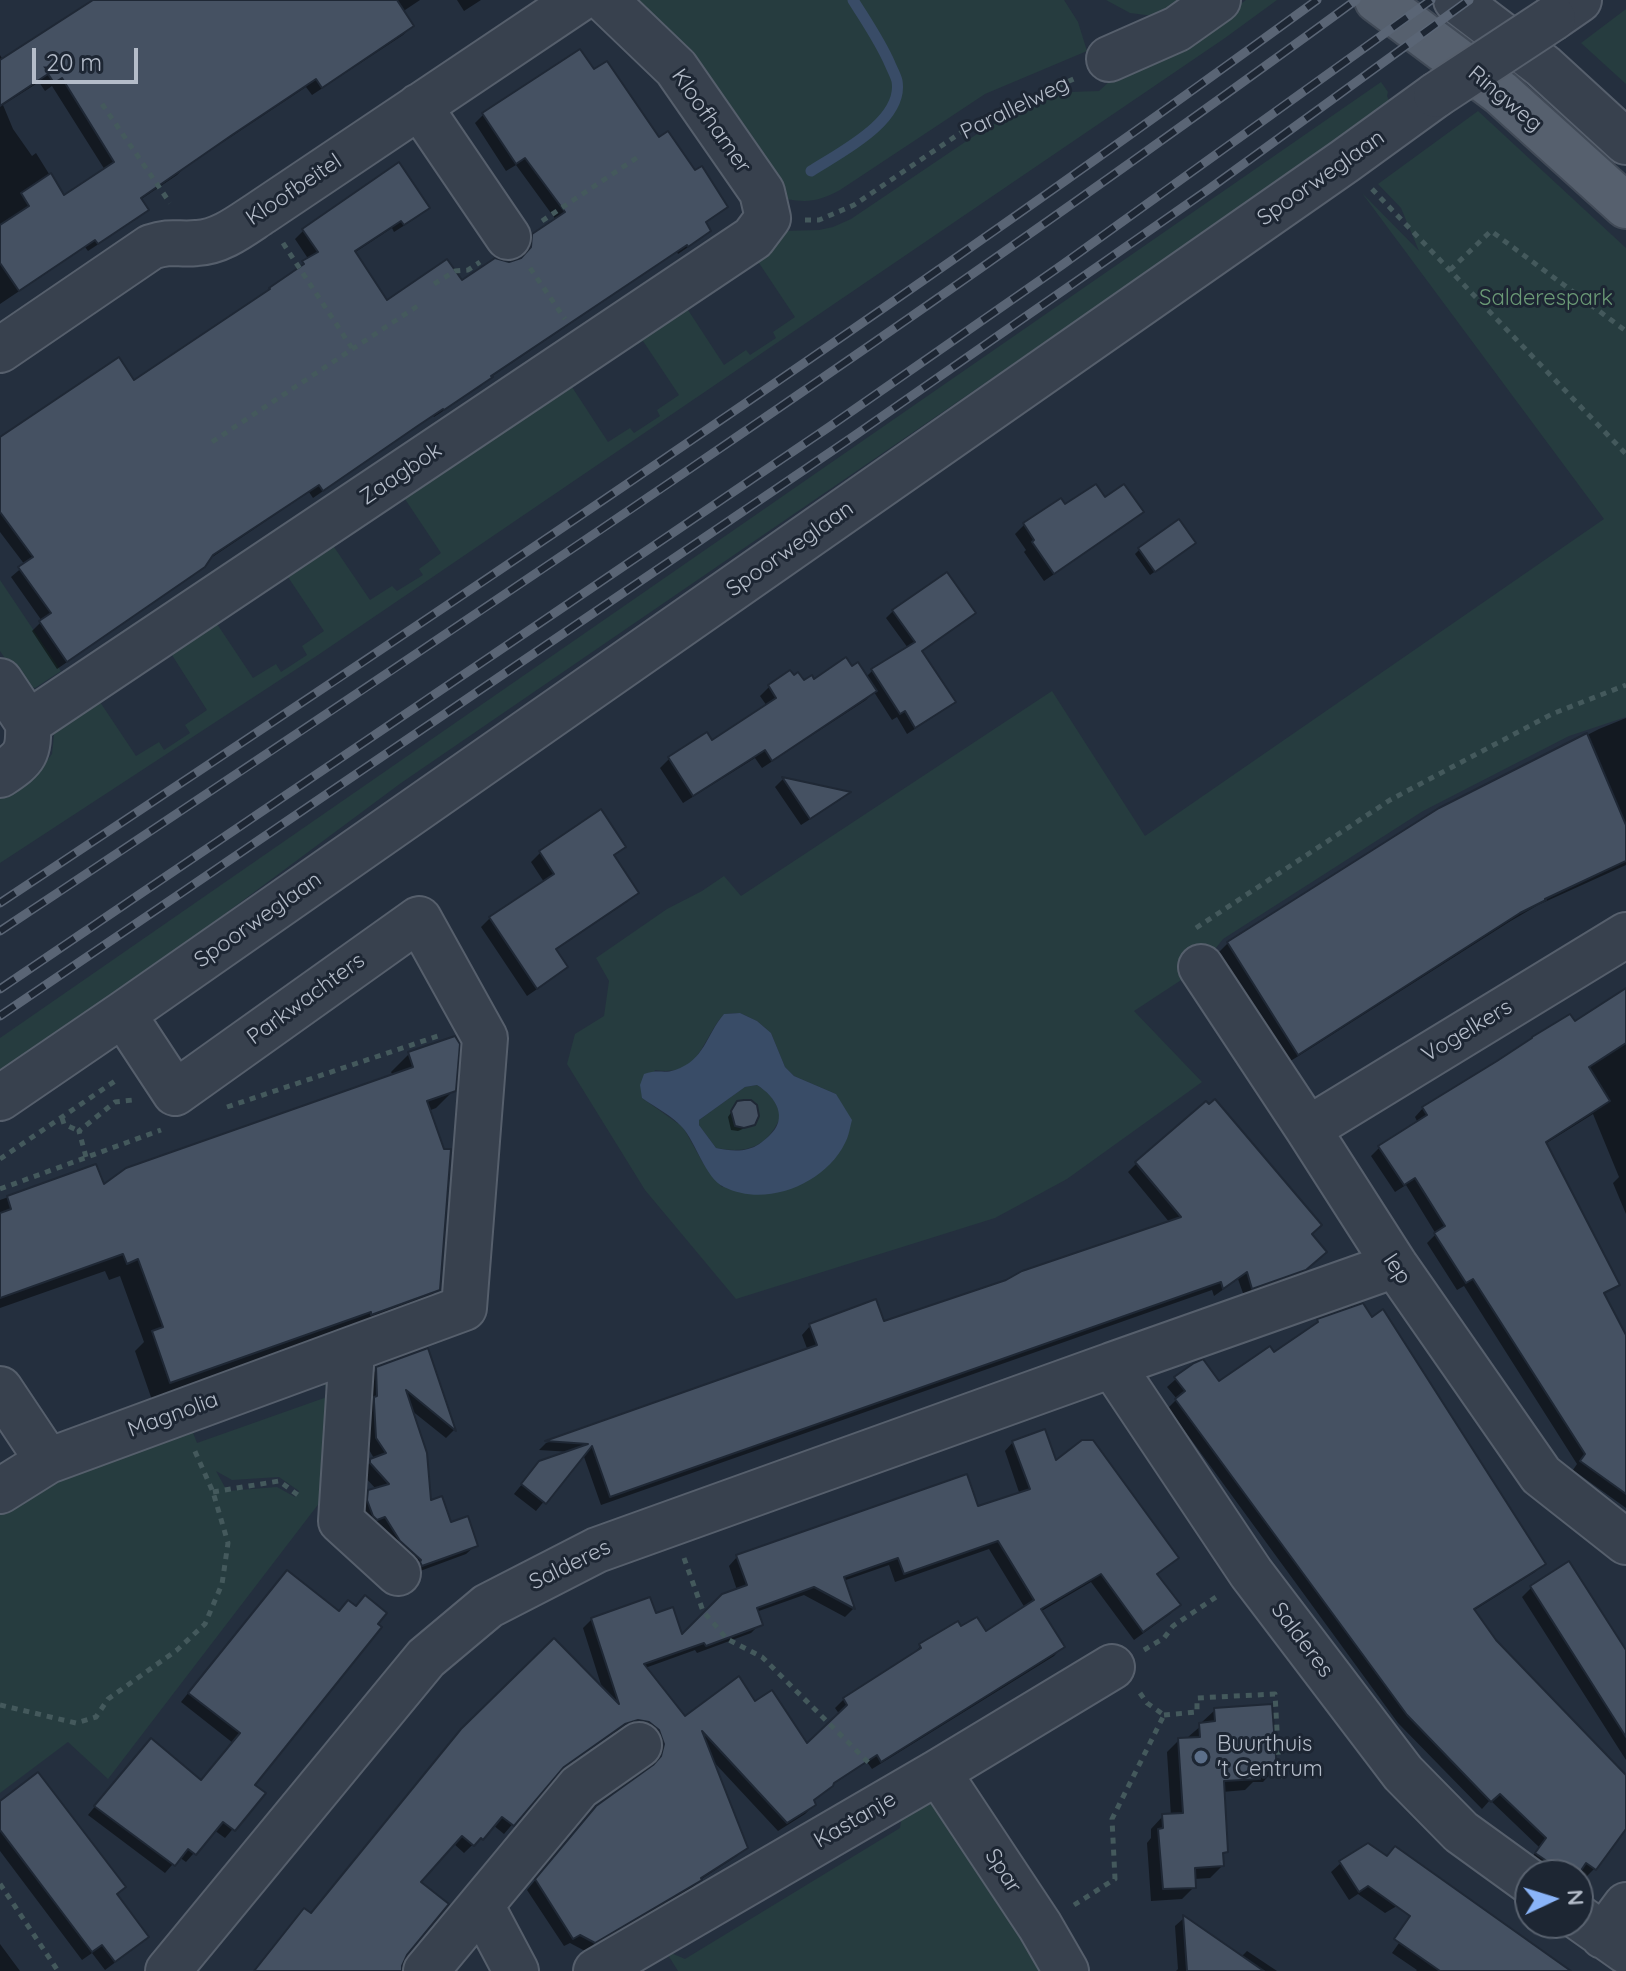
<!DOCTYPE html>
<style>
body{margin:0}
#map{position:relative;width:1626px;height:1971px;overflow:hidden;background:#242f3e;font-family:Quicksand,sans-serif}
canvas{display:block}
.north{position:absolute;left:1514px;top:1859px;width:80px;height:80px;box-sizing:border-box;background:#1d2633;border:2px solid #59626f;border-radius:50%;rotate:86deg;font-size:22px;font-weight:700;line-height:32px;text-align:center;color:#b4bcc9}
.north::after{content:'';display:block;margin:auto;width:28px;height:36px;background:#8ab4f8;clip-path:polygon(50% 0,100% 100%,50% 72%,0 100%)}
.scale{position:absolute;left:32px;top:48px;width:106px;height:36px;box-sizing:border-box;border:4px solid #b4bcc9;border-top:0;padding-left:10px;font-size:24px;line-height:28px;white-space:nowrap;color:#b4bcc9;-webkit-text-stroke:6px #1d2633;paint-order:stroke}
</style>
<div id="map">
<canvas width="1626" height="1971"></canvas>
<div class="north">N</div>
<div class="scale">20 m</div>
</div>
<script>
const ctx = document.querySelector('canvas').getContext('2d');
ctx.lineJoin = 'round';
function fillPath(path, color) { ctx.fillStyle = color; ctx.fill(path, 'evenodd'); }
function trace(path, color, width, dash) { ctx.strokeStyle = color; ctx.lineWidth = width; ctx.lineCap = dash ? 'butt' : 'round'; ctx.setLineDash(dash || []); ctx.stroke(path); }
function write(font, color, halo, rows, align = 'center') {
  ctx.font = font + ' Quicksand,sans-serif'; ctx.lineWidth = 6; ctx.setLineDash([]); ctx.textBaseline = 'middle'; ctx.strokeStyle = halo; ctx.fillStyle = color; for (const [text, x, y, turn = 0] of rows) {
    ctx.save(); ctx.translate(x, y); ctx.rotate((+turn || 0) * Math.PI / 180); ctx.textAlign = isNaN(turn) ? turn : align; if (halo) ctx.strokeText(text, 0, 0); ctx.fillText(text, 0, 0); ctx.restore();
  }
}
const green = new Path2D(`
 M620 0H1064L1078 22 1087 51 985 94 840 190C819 201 809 203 786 199Z
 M1106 0H1191L1161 17 1130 13Z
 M1246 0H1277L1225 38 318 655 0 863V795L45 763 52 754 55 725 116 679 123 687 100 702 136 756 159 742 164 750 190 733 185 725 207 710 172 655 149 669 143 660 233 601 239 609 217 624 253 678 276 664 281 672 307 655 302 646 324 631 288 577 265 591 260 583 350 523 356 532 334 547 370 600 392 586 397 591 423 575 419 569 441 553 405 499 383 513 377 505 587 364 593 373 572 387 608 442 630 428 634 433 660 416 657 410 679 395 643 341 620 355 614 346 704 286 710 295 688 310 724 365 746 350 750 355 776 338 773 332 795 317 759 263 736 277 730 268 784 231 819 230 833 227 851 219 974 136 999 121 1047 100 1070 92 1099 91 1111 80 1194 38Z
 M1626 9V84L1581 43Z
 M1381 82 1388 92 1387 96 1391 105 401 783 0 1081V1038Z
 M1478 111 1626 248V717L1569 736 1423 811 1223 939 1201 967 1134 1011 1202 1082 1067 1179 995 1218 736 1299 645 1190 567 1064 575 1034 604 1016 609 981 596 958 667 909 702 891 724 876 741 896 1052 691 1145 836 1604 519 1362 193 1419 251 1401 208 1378 184ZM740 1013 757 1021 771 1033 785 1067 794 1076 836 1094 722 1187 703 1163 683 1127 642 1098 655 1070C701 1077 700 1041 724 1014Z
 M0 580 61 671 35 688 29 686 18 677 0 651Z
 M757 1085C770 1093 776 1101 781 1116 767 1147 748 1154 716 1148L699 1125V1120L745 1087Z
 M332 1369V1503L320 1502 108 1779 68 1742 0 1793V1500L188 1420 197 1443 327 1397 323 1372ZM216 1471 232 1480 279 1477 299 1491 295 1497 277 1487 227 1491Z
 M941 1800 1051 1971H678L668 1955 671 1953 685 1959 900 1828 903 1809 915 1801Z`);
const water = new Path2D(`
 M740 1013 757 1021 771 1033 785 1067 794 1076 836 1094 852 1120C850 1127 849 1136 845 1143 825 1184 766 1208 724 1187 705 1178 696 1142 682 1127 672 1116 655 1107 642 1098L640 1085 644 1074C658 1069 664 1074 675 1070 705 1060 706 1035 724 1014ZM757 1085C776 1097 789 1118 769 1136 762 1142 757 1147 748 1149 737 1152 727 1150 716 1148L699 1125V1120L745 1087Z`);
const shadow = new Path2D(`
 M97 0H420L402 12 412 26 403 35 312 95 306 87 184 168 177 175 140 200 147 210 138 218 88 251 85 247 0 304V55L3 60ZM39 82 45 91 52 86 105 170 64 198 36 153 32 156 13 129 3 105Z
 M457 0H481L464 11Z
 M594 72 659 140 695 173 726 207 704 224 709 231 700 239 678 254 677 252 488 379 481 386 434 417 433 416 407 433 313 498 309 492 208 560 194 575 57 669 32 631 42 621 11 577 25 565 0 532V437L134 383 264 295 309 260 295 239 304 230 428 207 419 216 394 232 392 228 354 253 387 303 462 283 523 258 524 244 534 235 556 220 516 165 506 171 475 123 483 115Z
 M1105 500 1141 512 1132 521 1044 581 1024 552 1026 550 1015 534 1024 525 1065 507Z
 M1190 547 1150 575 1135 554 1139 550Z
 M893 611 973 613 966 620 920 652 954 701 947 708 907 734 897 717 892 720 874 692 866 700 762 768 755 758 683 803 660 768 669 759 711 742 767 706 760 696 769 687 790 673 803 683 813 681 851 669 866 677 872 671 908 648 886 618Z
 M1626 718V865L1538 905 1509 922 1289 1062 1219 952 1228 943 1440 810 1599 729Z
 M783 779 847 793 840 800 801 825 775 787Z
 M624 847 614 856 636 893 627 902 554 951 565 967 556 976 527 996 481 927 490 918 544 882 531 862 540 853Z
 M1626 998V1214L1613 1183 1619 1177 1593 1114 1545 1144 1534 1213 1626 1339V1508L1573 1470 1577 1464 1464 1286 1457 1290 1427 1243 1436 1234 1406 1185 1395 1192 1371 1156 1380 1147 1418 1123 1415 1117 1423 1108 1574 1024Z
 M409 1054 454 1090 436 1108 428 1111 438 1289 420 1307 152 1400 135 1351 144 1342 120 1276 109 1280 105 1271 0 1308V1200L95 1167 103 1187 393 1076 391 1072Z
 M734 1108 754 1124 738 1131 731 1130 728 1117Z
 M1137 1163 1310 1235 1315 1261 1295 1278 1244 1296 1238 1279 1214 1296 1212 1290 601 1505 583 1454 536 1511 514 1494 531 1473 572 1452 539 1450 546 1443 808 1351 802 1335 810 1326 883 1324 1170 1223 1128 1172Z
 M1318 1321 1543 1563 1535 1572 1473 1611 1495 1642 1626 1779V1824L1594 1869 1586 1877 1578 1872 1576 1875H1547L1529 1862 1539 1847 1490 1800 1482 1809 1398 1723 1168 1408 1177 1399 1167 1387 1176 1379 1219 1383 1273 1354 1310 1329Z
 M427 1350 454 1430 446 1438 411 1410 429 1503 450 1524 476 1545 466 1554 412 1574 359 1511 360 1502 369 1492 377 1490 361 1473 371 1461 375 1460 368 1448 365 1412 368 1378 377 1369Z
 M1013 1442 1055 1463 1177 1558 1156 1575 1178 1605 1170 1614 1134 1640 1091 1582 1040 1612 1062 1647 1054 1656 872 1769 867 1762 829 1787 812 1801 814 1805 805 1814 778 1831 711 1759 746 1847 737 1856 700 1880 691 1889 585 1951 570 1943 564 1946 527 1890 588 1817 653 1767 656 1752 626 1728 614 1733 557 1772 504 1834 493 1825 464 1853 453 1843 418 1883 405 1954 400 1971H254L310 1915 603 1691 583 1628 592 1619 655 1615 681 1638 737 1590 729 1566 737 1557 977 1509 1020 1495 1005 1451ZM989 1549 1025 1608 985 1633 961 1629 921 1646 912 1655 844 1699 835 1708 840 1715 806 1746 754 1703 684 1718 645 1668 695 1650 697 1653 751 1633 760 1624 756 1612 804 1595 845 1617 853 1609 843 1581 889 1565 895 1582Z
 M1569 1564 1626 1654V1760L1522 1597 1531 1588Z
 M279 1581 338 1613 355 1608 252 1785 263 1793 225 1838 214 1830 186 1862 179 1857 165 1873 88 1815 142 1749 201 1782 233 1743 181 1702Z
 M1215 1710 1275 1769 1263 1782H1253L1245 1790 1222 1792 1226 1852 1221 1857 1222 1866 1210 1878 1194 1879V1887L1182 1899 1151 1901 1147 1843 1151 1838V1829L1163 1816H1171L1167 1752 1179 1740 1188 1739V1737L1202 1725V1722Z
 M0 1804 115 1895 137 1946 105 1970 92 1953 82 1960 0 1851Z
 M1341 1863 1429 1887 1385 1913 1358 1894 1349 1900 1331 1872Z
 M1435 1892 1569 1971H1416L1417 1970 1392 1953Z
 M1184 1918 1241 1957 1247 1951 1277 1971H1176L1178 1969 1175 1926Z
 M0 1944 20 1971H0Z`);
const stream = new Path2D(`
 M811 171C839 153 904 121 897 81 896 76 892 69 890 64 880 41 866 21 853 0`);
const building = new Path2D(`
 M93 0H397L414 26 322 88 316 79 232 135 141 198 149 210 98 244 95 240 19 291 0 263V225L29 206 21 193 51 173 64 195 114 162 62 78 54 83 48 74 0 106V60Z
 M580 49 594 69 607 61 659 137 668 131 695 170 702 166 728 207 706 222 711 231 688 247 687 245 491 376 493 377 444 410 443 409 419 425 323 491 319 485 213 555 205 567 67 662 39 621 51 613 18 567 33 557 0 512V437L119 357 134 380 270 289 269 288 304 264 302 261 318 252 302 229 399 162 430 208 404 225 401 221 355 251 387 300 447 259 462 280 495 258 509 262 521 258 531 247 532 234 565 212 525 158 516 164 482 113Z
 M1096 484 1105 497 1124 484 1144 512 1054 574 1032 542 1034 540 1023 523 1061 498 1065 504Z
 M1179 519 1196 543 1155 572 1138 548Z
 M947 572 976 613 922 651 956 702 915 728 905 711 900 714 871 669 915 642 892 610Z
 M846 657 852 666 858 662 877 691 772 761 765 750 693 796 668 757 707 732 712 740 776 698 768 685 790 670 794 675 798 672 804 680 812 675 814 679Z
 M1587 733 1626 825V861L1545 899 1546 900 1520 913 1298 1055 1227 942 1439 808Z
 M782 777 851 792 810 819Z
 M601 809 626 847 614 855 639 893 556 949 568 967 537 989 489 917 554 874 539 851Z
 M1626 988V1043L1589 1067 1610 1101 1546 1142 1620 1285 1604 1293 1626 1335V1494L1580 1461 1585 1454 1473 1279 1466 1283 1434 1233 1445 1226 1415 1178 1404 1185 1378 1146 1427 1115 1422 1107 1497 1061 1532 1038V1037L1570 1014 1575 1021Z
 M455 1036 460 1044 456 1091 427 1101 444 1149H451L440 1290 371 1315V1312L170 1383 152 1331 163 1327 138 1259 127 1264 123 1254 0 1298V1213L11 1209 7 1196 96 1164 104 1184 126 1168 413 1067 408 1052Z
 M1215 1099 1322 1225 1312 1234 1327 1252 1306 1270 1252 1289 1247 1272 1223 1289 1221 1282 610 1497 592 1446 546 1504 521 1484 539 1461 588 1444 545 1441 817 1345 809 1324 876 1299 884 1321 1006 1280 1022 1271 1181 1217 1135 1162 1206 1101 1209 1104Z
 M744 1100H751L757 1105 759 1116 755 1125 744 1128 735 1126 731 1111 737 1101Z
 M1363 1303 1372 1317 1383 1309 1546 1564 1474 1609 1496 1640 1626 1775V1829L1596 1870 1586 1863 1578 1875H1567L1535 1853 1546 1838 1500 1794 1491 1802 1407 1715 1175 1399 1185 1391 1174 1377 1194 1363 1203 1359 1219 1381 1270 1346 1274 1352 1318 1322 1317 1319Z
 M428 1348 456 1431 406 1390 427 1453 431 1500 442 1496 451 1522 468 1516 478 1546 422 1566 420 1562 421 1560 400 1541 385 1517 377 1520 373 1516 367 1500 368 1490 389 1484 370 1463V1459L386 1453 376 1438 374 1402V1397L377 1396 376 1367Z
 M1045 1429 1056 1460 1082 1440H1093L1179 1558 1157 1574 1181 1605 1143 1632 1101 1574 1041 1609 1065 1647 881 1762 877 1755 834 1783 833 1786 814 1800 816 1805 787 1823 702 1731 748 1848 701 1878 702 1880 595 1943 580 1935 573 1939 535 1879 596 1806 653 1765 661 1756 664 1744 659 1730 649 1722 638 1720 625 1724 564 1767 514 1826 502 1817 483 1840 481 1838 474 1846 462 1836 421 1882 449 1904 407 1955 402 1966V1971H254L304 1908 311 1913 461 1729 554 1638 619 1704 591 1618 650 1597 656 1613 673 1607 682 1634 722 1594 747 1585 736 1555 967 1474 978 1506 1030 1489 1012 1441ZM998 1541 1034 1600 986 1631 977 1617 961 1626 958 1621 919 1644 921 1648 843 1698 847 1705 807 1743 772 1690 755 1701 739 1676 685 1716 644 1664 704 1643 706 1646 763 1625 757 1608 814 1587 855 1609 844 1577 898 1558 904 1574Z
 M1569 1561 1626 1650V1737L1530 1586Z
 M287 1570 339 1611 348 1600 356 1606 365 1595 387 1613 378 1624 382 1627 255 1785 266 1793 235 1831 223 1822 196 1855 188 1849 175 1866 94 1806 151 1738 201 1780 240 1733 188 1693Z
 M1272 1704 1277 1770 1259 1771 1260 1779 1224 1781 1228 1852 1223 1853 1224 1866 1195 1868 1196 1888 1163 1889 1158 1829 1163 1828 1162 1814 1183 1813 1178 1738 1200 1737 1199 1723 1215 1721 1214 1708Z
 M38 1772 126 1887 117 1894 149 1937 115 1962 102 1945 92 1952 0 1830V1801Z
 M1368 1843 1387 1856 1395 1846 1571 1971H1440L1394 1939 1410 1916 1368 1886 1359 1892 1339 1861Z
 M1183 1915 1264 1971H1187Z`);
const path = new Path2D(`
 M102 104 170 203
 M1372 189 1626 454
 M805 220H819L854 205 975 123 1076 78
 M542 221 638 157
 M283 243 352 348
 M530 268 565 319
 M1450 270 1491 231 1626 331
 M434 284 455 271 468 270 480 262
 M212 442 419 305
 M1196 928 1390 800 1552 714 1626 685
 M227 1107 441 1035
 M62 1118 64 1124 79 1131
 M86 1157 79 1131 115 1102 133 1100
 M0 1159 118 1079
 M0 1189 161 1130
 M213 1492 279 1481 302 1498
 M684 1558 703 1611 727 1639 762 1657 871 1765
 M1144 1650 1164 1638 1173 1626 1219 1595
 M0 1705 76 1723 96 1717 108 1699 177 1650 205 1624 222 1584 228 1543 213 1492 193 1447
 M1164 1715 1197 1712V1698L1275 1694 1280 1783
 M0 1884 58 1971
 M1074 1905 1115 1879 1112 1819 1164 1715 1147 1703 1140 1693`);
const minor = new Path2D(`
 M1456 0 1543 66 1626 142
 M1553 18 1579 0
 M1109 59 1177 29 1218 0
 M419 106 508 237
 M0 350 151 247C172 240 177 245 197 243 221 242 242 225 262 212L578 0
 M0 681 28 723
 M28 723 753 238 768 218 762 192 676 68 605 0
 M0 775C26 758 29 753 28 723
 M1201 967 1308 1129 1395 1265 1541 1475 1626 1542
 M0 1098 123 1014 1345 161 1436 95
 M1308 1129 1626 935
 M352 1350 341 1521 398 1573
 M1112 1365 1395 1265
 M0 1389 48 1461
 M0 1491 48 1461 464 1308 485 1038 419 919 175 1093 123 1014
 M938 1772 1040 1926 1066 1971
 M481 1905 516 1971
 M1578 1917 1626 1951
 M1603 1936 1626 1905
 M168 1971 426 1658 488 1606 597 1550 1112 1365 1251 1573 1403 1773 1461 1832 1530 1882
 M426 1971 579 1787 639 1745
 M596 1971 938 1772 1112 1667`);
const major = new Path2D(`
 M1377 0 1501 93 1626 206`);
const rail = new Path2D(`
 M0 903C444 609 887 314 1317 0
 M0 931C457 628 913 324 1356 0
 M0 989 829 427 1062 265 1431 0
 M0 1016 854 436 1209 189 1469 0`);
const minorBridge = new Path2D(`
 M1436 95 1553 18`);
const markers = [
 [1201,1757,8,"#5c6f8a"]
];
const streetNames = [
 ["Ringweg",1505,99,40],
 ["Parallelweg",1015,108,-26],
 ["Kloofhamer",711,121,55],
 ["Spoorweglaan",1321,178,-35],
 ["Kloofbeitel",294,190,-34],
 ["Zaagbok",401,474,-34],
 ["Spoorweglaan",790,549,-35],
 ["Spoorweglaan",258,920,-35],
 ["Parkwachters",306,999,-36],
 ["Vogelkers",1467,1031,-31],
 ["Iep",1397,1269,56],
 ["Magnolia",173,1415,-20],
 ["Salderes",570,1565,-26],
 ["Salderes",1302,1640,53],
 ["Kastanje",855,1820,-30],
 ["Spar",1003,1871,57]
];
const parkNames = [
 ["Salderespark",1546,298]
];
const poiNames = [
 ["Buurthuis",1217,1744],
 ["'t Centrum",1217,1769]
];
fillPath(green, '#263c3f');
fillPath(water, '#394c67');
fillPath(shadow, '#0007');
trace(stream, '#394c67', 11);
fillPath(building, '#455162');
trace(building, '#1f2835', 2);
trace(minor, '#565f6c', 48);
trace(major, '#414a57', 48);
trace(path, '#44595c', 5, [6, 6]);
trace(minor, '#38414e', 44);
trace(major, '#56606e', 44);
trace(rail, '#5a6575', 9);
trace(rail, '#1d2633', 6, [18]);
trace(minorBridge, '#565f6c', 48, []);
trace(minorBridge, '#38414e', 44);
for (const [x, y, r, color] of markers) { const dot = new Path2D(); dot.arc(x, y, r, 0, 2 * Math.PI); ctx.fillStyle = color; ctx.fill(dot); trace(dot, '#1d2633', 3); }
write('22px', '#b4bcc9', '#1d2633', streetNames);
write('22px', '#6b9a76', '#1d2633', parkNames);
write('22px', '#b4bcc9', '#1d2633', poiNames, 'left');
</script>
